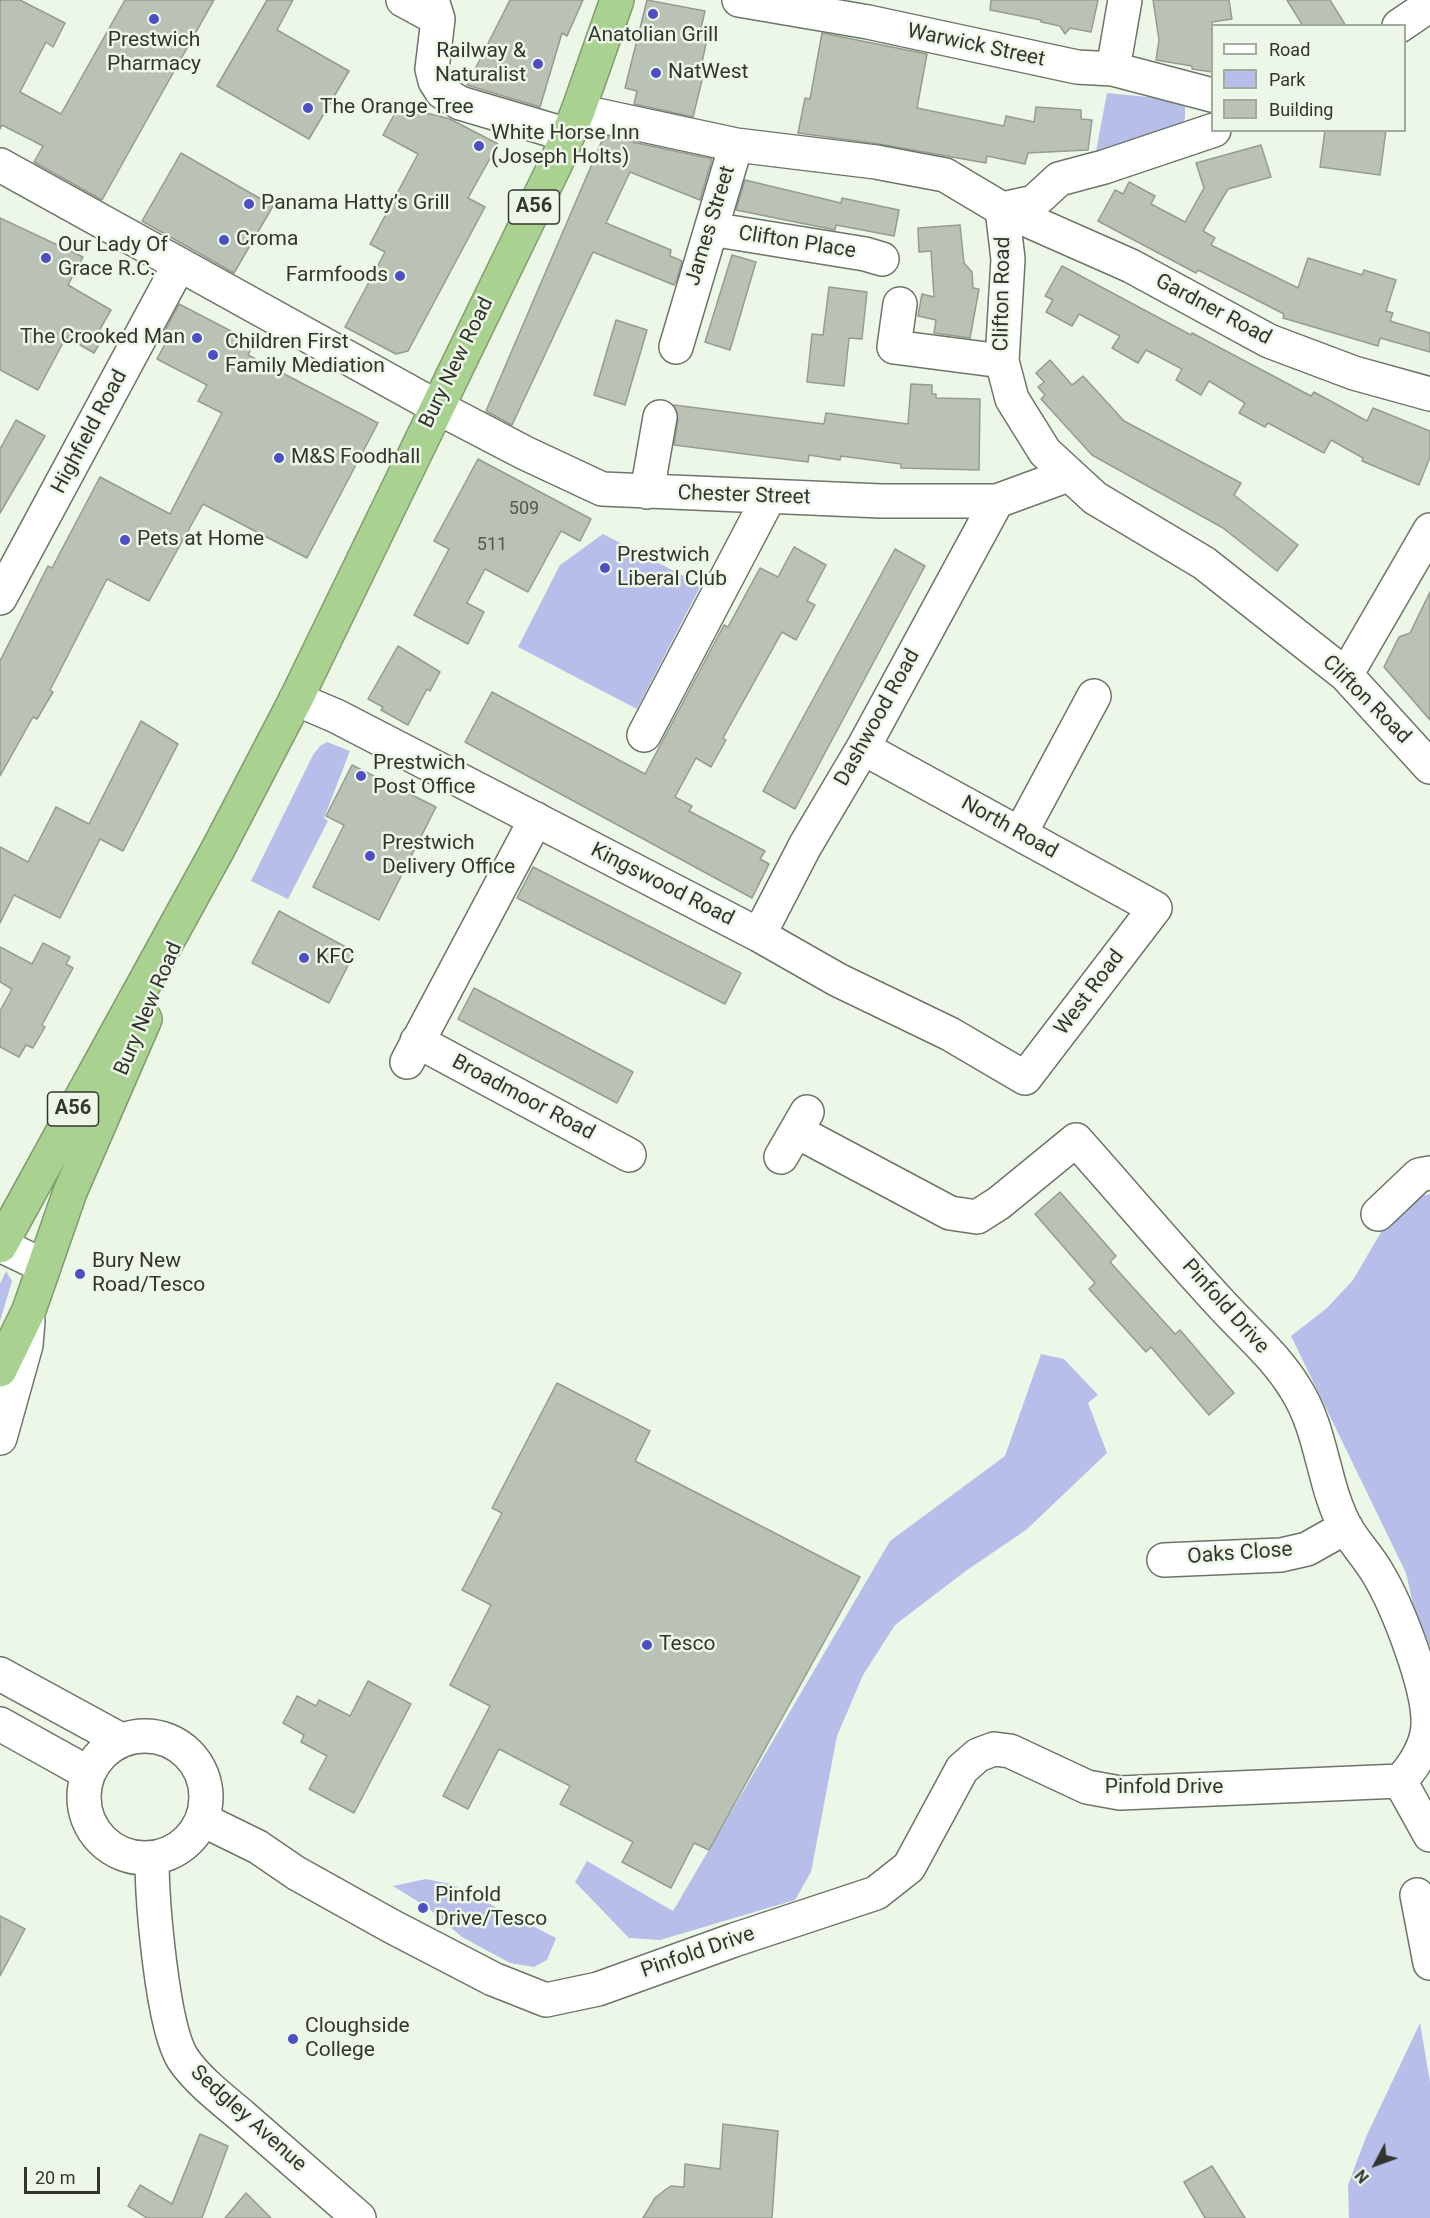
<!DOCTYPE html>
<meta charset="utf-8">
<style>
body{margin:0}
#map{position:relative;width:1430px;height:2218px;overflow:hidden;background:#edf7e7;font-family:Roboto,sans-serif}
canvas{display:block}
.legend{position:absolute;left:1211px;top:24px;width:195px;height:108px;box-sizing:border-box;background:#edf7e7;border:2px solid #a3aa9e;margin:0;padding:8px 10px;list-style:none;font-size:18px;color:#333630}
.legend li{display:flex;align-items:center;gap:12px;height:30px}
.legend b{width:30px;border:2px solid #a3aa9e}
.north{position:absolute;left:1346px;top:2134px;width:60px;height:60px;-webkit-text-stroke:4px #edf7e7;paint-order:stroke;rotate:229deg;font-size:16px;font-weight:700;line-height:24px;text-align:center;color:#333630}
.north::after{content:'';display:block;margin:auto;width:21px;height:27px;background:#333630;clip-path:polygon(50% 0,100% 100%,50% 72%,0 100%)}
.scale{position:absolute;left:24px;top:2167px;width:76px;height:27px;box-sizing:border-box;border:3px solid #333630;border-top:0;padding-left:8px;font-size:18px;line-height:21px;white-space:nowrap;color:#333630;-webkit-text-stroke:4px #edf7e7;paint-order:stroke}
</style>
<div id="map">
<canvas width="1430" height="2218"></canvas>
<ul class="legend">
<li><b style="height:8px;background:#fff"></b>Road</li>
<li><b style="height:16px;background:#b6bee9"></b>Park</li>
<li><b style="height:16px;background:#b9c2b4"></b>Building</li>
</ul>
<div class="north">N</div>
<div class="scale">20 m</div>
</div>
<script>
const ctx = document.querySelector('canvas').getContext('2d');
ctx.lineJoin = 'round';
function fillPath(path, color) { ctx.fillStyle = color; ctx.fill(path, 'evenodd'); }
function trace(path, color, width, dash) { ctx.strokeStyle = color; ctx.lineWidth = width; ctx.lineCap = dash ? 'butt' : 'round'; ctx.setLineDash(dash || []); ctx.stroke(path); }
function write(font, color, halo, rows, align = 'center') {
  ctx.font = font + ' Roboto,sans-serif'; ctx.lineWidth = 5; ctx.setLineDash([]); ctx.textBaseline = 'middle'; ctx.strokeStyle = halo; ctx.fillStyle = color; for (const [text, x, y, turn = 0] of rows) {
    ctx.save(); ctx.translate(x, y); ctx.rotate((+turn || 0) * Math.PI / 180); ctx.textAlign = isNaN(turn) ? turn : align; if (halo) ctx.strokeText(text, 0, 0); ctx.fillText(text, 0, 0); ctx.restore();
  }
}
const green = new Path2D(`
 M1107 93 1179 100 1185 107V118L1181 126 1094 162Z
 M603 534 701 585 637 709 518 647 560 565Z
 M327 742 350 751 324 818 328 821 288 899 251 881 313 755 320 746Z
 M1430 1194V1646L1413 1604 1406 1573 1291 1336 1327 1308 1353 1280 1387 1222 1423 1196Z
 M6 1271 12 1281 0 1321V1284Z
 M1041 1354 1064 1359 1098 1395 1088 1403 1107 1453 1026 1530 967 1570 895 1625 863 1675 837 1736 811 1872 795 1900 660 1940 629 1938 575 1882 587 1861 673 1911 890 1541 1005 1456Z
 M426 1879 451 1884 556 1938 547 1960 534 1967 510 1963 462 1937 427 1907 393 1886Z
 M1420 2023 1430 2082V2218H1349L1348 2185 1366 2137Z`);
const building = new Path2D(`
 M0 0H20L65 23 53 47 46 42 20 92 61 114 125 0H214L102 200 34 162 43 146 2 125 0 129Z
 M267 0H293L277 30 349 71 309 139 217 86Z
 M510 0H583L567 36 562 33 540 107 467 85Z
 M647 0 705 11 700 33 708 35 700 71 704 72 693 117 634 104 637 91 625 88Z
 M991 0H1098L1091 32 1070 28 1065 34 1060 26 1041 22V20L990 10Z
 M1153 0H1229L1232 19 1212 22V72L1192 69V66L1156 60 1159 40Z
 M1287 0H1330L1346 26H1303Z
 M822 33 927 54 917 108 1004 126 1006 116 1034 122 1036 107 1081 110V119L1092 120 1088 150 1028 153 1025 164 987 156 986 163 879 144 798 133 805 98 810 99Z
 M399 106 450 119 498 144 468 198 485 207 408 351 396 354 345 327 385 252 370 244 418 154 383 135Z
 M1325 130H1386L1380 175 1320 167Z
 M604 136 712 159 700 200 630 172 606 223 671 250 670 256 682 261 677 279 674 285 593 252 512 425 486 411Z
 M1261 145 1271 177 1228 189 1203 231 1215 238 1211 245 1298 288 1308 258 1362 275 1364 270 1396 280 1386 311 1393 313 1390 321 1430 333V352L1380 338 1378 346 1283 318 1284 314 1198 270 1196 273 1098 221 1115 190 1123 194 1129 182 1155 196 1151 204 1185 222 1204 188 1196 163Z
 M181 153 273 206 234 273 142 221Z
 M745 180 841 203 842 198 899 210 894 236 836 225 835 230 736 210Z
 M0 218 83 257 68 285 111 310 100 329 105 334 94 353 66 337 38 390 0 370Z
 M960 225 964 263 972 272 973 288 979 289 970 338 934 333 936 320 918 316 922 294 934 297 931 251 919 252 918 228Z
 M732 255 756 262 730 350 705 342Z
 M1062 266 1191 335 1192 333 1311 396 1314 392 1367 421 1373 408 1430 431V457L1419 485 1362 461 1363 458 1331 440 1324 453 1268 423 1265 427 1239 413 1245 403 1209 381 1201 395 1176 380 1182 369 1146 350 1138 363 1112 348 1120 336 1079 314 1072 326 1046 312 1053 300 1045 296Z
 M829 287 867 292 862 339 849 338 844 386 807 382 812 334 823 335Z
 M179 304 254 343 248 355 378 423 307 558 203 504 149 601 107 579 50 690 53 692 37 719 33 717 0 776V661L48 566 52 568 100 477 170 514 222 413 198 401 207 385 157 359 168 338 163 335Z
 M616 320 647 330 625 405 594 395Z
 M1050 360 1072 385 1083 376 1124 421 1241 483 1234 495 1298 545 1277 571 1223 528 1092 455 1041 399 1045 395 1038 387 1044 382 1036 373Z
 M911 384 932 385V394H936V398L980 399 979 470 901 468V464L841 456 840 460 809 455 808 462 674 445 678 420 674 405 824 424 826 413 908 424Z
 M16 420 45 436 0 513V449Z
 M478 459 591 519 580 541 561 531 528 592 485 569 467 603 484 612 468 644 414 615 449 549 434 541Z
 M794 547 826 565 807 601 815 605 796 640 782 632 723 738 726 740 711 767 696 758 675 797 692 806 689 811 765 851 760 859 769 864 752 898 465 742 492 692 645 774 724 625 728 627 760 568 778 577Z
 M895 549 925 566 795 809 763 791Z
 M1430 592V720L1384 667 1399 637 1410 633Z
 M398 646 440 672 430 691 427 689 408 725 381 710 383 707 368 699Z
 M141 721 178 744 123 851 100 839 60 918 14 895 0 923V847L28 862 56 807 89 824Z
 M352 765 436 807 379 920 313 887 344 825 326 816Z
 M533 867 741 973 725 1004 517 898Z
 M279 911 355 952 329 1003 252 963Z
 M43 943 70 957 66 964 73 968 42 1025 45 1027 33 1048 26 1045 19 1057 0 1047V1011L12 989 0 982V947L32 964Z
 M474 988 633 1072 617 1103 458 1019Z
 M1060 1192 1116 1256 1110 1262 1175 1334 1180 1330 1234 1393 1209 1415 1151 1347 1146 1352 1089 1289 1095 1283 1035 1214Z
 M557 1383 650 1431 635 1461 860 1577 709 1850 694 1843 671 1888 622 1862 633 1842 560 1804 570 1786 499 1749 468 1809 443 1796 490 1706 450 1685 491 1605 462 1590 502 1513 492 1508Z
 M368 1681 411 1704 354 1813 309 1789 327 1756 301 1742 304 1735 283 1723 297 1696 316 1706 319 1700 350 1716Z
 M0 1916 25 1929 0 1976Z
 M723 2124 778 2131 772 2218H643L655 2198 665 2190 671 2186 684 2187 685 2164 720 2169Z
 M200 2134 228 2146 202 2218H147L128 2206 140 2185 172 2204Z
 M1212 2166 1245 2218H1205L1184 2182Z
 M246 2193 271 2218H225Z`);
const minor = new Path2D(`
 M403 0 438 19
 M432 0 438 19 432 69 435 81 442 92 460 103 568 135
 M739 0 868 22 1077 67 1113 69 1212 95
 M1399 26 1430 5
 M1113 69 1125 0
 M578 111 736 145 876 162 945 175 1002 209 1131 266 1269 341 1354 373 1430 394
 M0 165 435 406 525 453 602 489 881 501H997L1068 475
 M1002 209 1008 259 1002 361 1012 399 1045 452 1095 498 1204 563 1346 675 1430 767
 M1002 209 1034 202 1059 179 1104 167 1214 130
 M711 229 865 254 882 259
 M900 304 894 347 1002 361
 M676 347 736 145
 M647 492 660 417
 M0 598 179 265
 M1346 675 1430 530
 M296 699 336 716 759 935 838 980 950 1034 1025 1078 1155 908 863 748
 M644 735 769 497
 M1020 834 1094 696
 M759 935 805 846 863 748 997 501
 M417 1041 629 1155
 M407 1062 536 819
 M781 1157 807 1112
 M1378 1214 1419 1175 1430 1173
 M0 1245 44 1266
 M0 1438 26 1345 28 1321
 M1164 1560 1281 1555 1307 1549 1346 1527
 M0 1674 121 1740
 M0 1724 88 1773
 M84 1797a61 61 0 1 1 122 0a61 61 0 1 1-122 0Z
 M1400 1781 1430 1835
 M203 1820 258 1847 296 1873 391 1926 493 1979 546 2000 598 1989 734 1940 876 1893 909 1867 962 1769 978 1755 994 1749 1010 1751 1087 1787 1120 1793 1400 1781C1413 1768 1427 1746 1428 1726 1430 1688 1397 1605 1377 1572 1368 1557 1355 1543 1346 1528 1322 1484 1323 1431 1295 1388 1276 1357 1248 1333 1223 1306 1173 1252 1125 1195 1076 1140L999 1203 977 1217 950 1213 796 1131
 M152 1858C152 1900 162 2027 183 2059 198 2081 222 2099 242 2116 281 2150 320 2184 359 2218
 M1417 1895 1430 1963`);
const highway = new Path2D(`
 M0 1246 218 849 296 699 556 163 578 111 617 0
 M0 1370 29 1310 70 1192 145 1019`);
const markers = [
 [653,14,6,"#4d4ec4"],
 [154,19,6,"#4d4ec4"],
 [538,64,6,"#4d4ec4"],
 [656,73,6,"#4d4ec4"],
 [308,108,6,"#4d4ec4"],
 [479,146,6,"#4d4ec4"],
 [249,204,6,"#4d4ec4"],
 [224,240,6,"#4d4ec4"],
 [46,258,6,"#4d4ec4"],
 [400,276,6,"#4d4ec4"],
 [197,338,6,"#4d4ec4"],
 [213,355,6,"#4d4ec4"],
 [279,458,6,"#4d4ec4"],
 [125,540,6,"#4d4ec4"],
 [605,568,6,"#4d4ec4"],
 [361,776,6,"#4d4ec4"],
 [370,856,6,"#4d4ec4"],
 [304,958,6,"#4d4ec4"],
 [80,1274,6,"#4d4ec4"],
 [647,1645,6,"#4d4ec4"],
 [423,1908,6,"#4d4ec4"],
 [293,2039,6,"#4d4ec4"]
];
const numberNames = [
 ["509",524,509],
 ["511",492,545]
];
const shields = [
 [534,207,51],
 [73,1109,51]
];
const shieldNames = [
 ["A56",534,207],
 ["A56",73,1109]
];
const poiNames = [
 ["Anatolian Grill",653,36,"center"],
 ["Prestwich",154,41,"center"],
 ["Pharmacy",154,65,"center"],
 ["Railway &",526,52,"right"],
 ["Naturalist",526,76,"right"],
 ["NatWest",668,73],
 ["The Orange Tree",320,108],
 ["White Horse Inn",491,134],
 ["(Joseph Holts)",491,158],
 ["Panama Hatty’s Grill",261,204],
 ["Croma",236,240],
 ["Our Lady Of",58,246],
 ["Grace R.C.",58,270],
 ["Farmfoods",388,276,"right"],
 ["The Crooked Man",185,338,"right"],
 ["Children First",225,343],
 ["Family Mediation",225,367],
 ["M&S Foodhall",291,458],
 ["Pets at Home",137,540],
 ["Prestwich",617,556],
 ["Liberal Club",617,580],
 ["Prestwich",373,764],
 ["Post Office",373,788],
 ["Prestwich",382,844],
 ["Delivery Office",382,868],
 ["KFC",316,958],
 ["Bury New",92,1262],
 ["Road/Tesco",92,1286],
 ["Tesco",659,1645],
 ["Pinfold",435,1896],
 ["Drive/Tesco",435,1920],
 ["Cloughside",305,2027],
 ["College",305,2051]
];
const streetNames = [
 ["Warwick Street",976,46,12],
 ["James Street",711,226,-73],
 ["Clifton Place",797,243,9],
 ["Clifton Road",1003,294,-89],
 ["Gardner Road",1213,310,28],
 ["Bury New Road",457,363,-64],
 ["Highfield Road",90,432,-62],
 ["Chester Street",744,496,2],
 ["Clifton Road",1366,700,45],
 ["Dashwood Road",878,718,-61],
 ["North Road",1009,828,29],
 ["Kingswood Road",662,885,27],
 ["West Road",1090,993,-53],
 ["Bury New Road",149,1009,-67],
 ["Broadmoor Road",523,1098,28],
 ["Pinfold Drive",1225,1307,48],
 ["Oaks Close",1240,1554,-4],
 ["Pinfold Drive",1164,1788],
 ["Pinfold Drive",698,1953,-19],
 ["Sedgley Avenue",248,2119,42]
];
fillPath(green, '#b6bee9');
fillPath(building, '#b9c2b4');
trace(building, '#949d8f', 1.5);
trace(minor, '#6d7568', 36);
trace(highway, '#809b6e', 36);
trace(minor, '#fff', 33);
trace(highway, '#a9d190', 33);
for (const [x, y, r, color] of markers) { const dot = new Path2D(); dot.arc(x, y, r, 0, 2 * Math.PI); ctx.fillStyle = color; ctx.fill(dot); trace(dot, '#edf7e7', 2); }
write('18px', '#545951', null, numberNames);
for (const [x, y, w] of shields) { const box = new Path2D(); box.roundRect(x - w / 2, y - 17, w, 34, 4.5); ctx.fillStyle = '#edf7e7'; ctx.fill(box); trace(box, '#333630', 1.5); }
write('bold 20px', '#333630', null, shieldNames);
write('21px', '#333630', '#edf7e7', poiNames, 'left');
write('21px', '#333630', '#edf7e7', streetNames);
</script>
